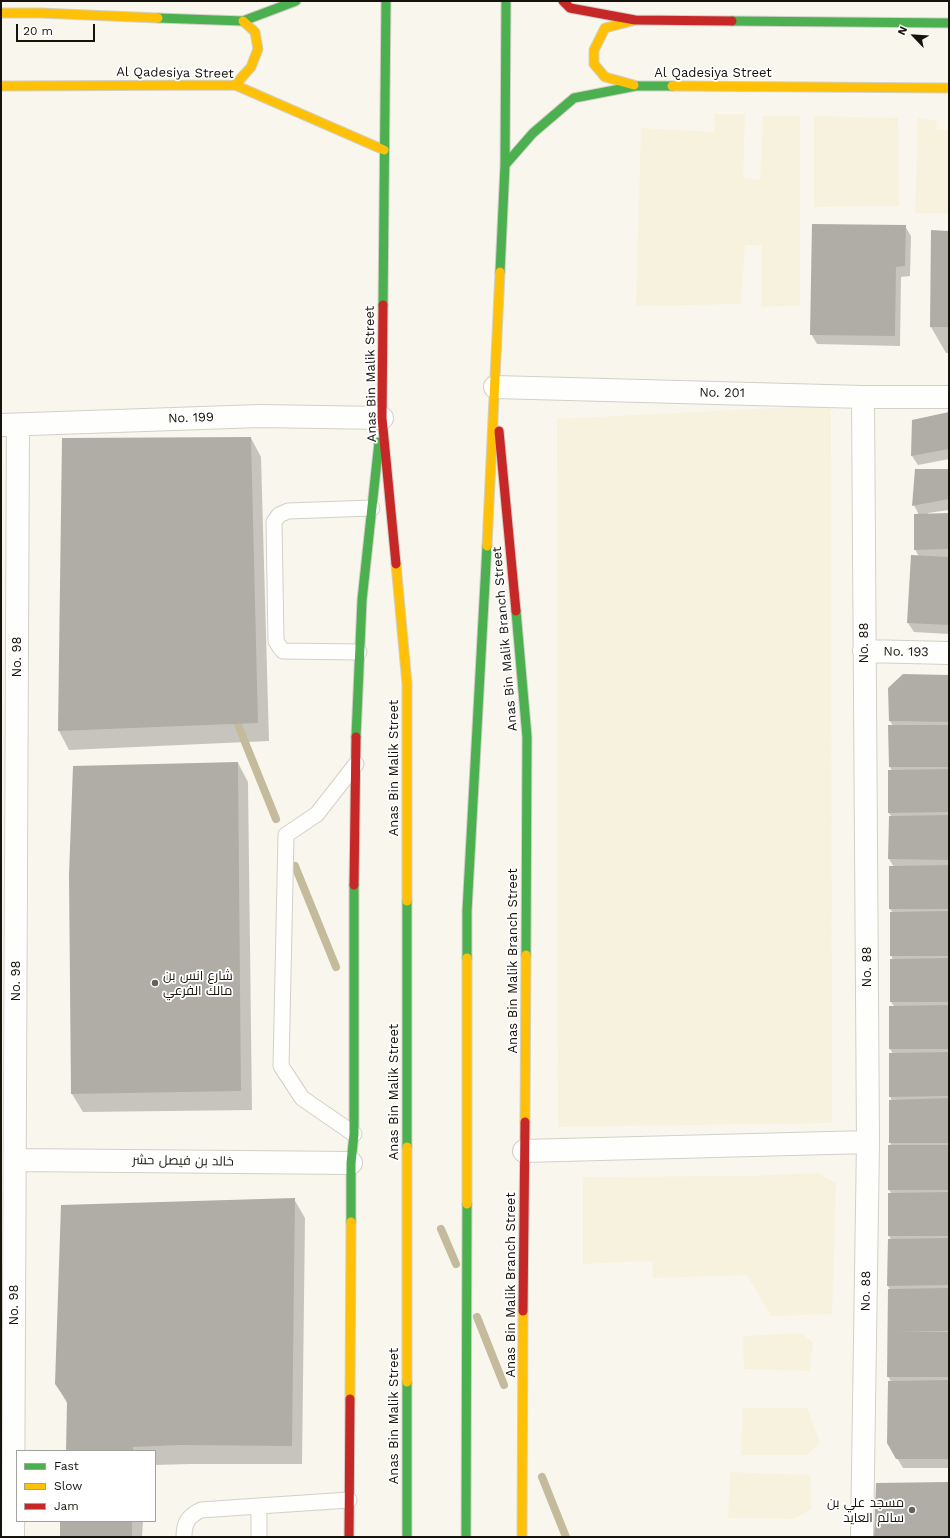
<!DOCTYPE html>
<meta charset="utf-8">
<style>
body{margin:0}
#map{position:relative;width:950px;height:1538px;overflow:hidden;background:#f9f6ed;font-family:"Work Sans",sans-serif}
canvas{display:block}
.frame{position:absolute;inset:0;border:2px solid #15130b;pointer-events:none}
.legend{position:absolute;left:16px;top:1450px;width:140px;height:72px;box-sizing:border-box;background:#fff;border:1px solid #a1a19d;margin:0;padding:5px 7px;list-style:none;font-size:12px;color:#15130b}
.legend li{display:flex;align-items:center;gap:8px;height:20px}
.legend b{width:20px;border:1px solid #a1a19d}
.north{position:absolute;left:894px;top:16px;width:40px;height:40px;-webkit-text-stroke:3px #fff;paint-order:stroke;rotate:295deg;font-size:11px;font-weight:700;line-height:16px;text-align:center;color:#15130b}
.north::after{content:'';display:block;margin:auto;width:14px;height:18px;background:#15130b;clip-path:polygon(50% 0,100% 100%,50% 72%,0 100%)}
.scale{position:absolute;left:16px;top:24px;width:79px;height:18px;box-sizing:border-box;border:2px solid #15130b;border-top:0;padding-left:5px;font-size:12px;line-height:14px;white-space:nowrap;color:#15130b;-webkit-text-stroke:3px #fff;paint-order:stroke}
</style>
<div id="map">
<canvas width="950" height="1538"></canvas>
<div class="frame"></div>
<ul class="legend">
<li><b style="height:5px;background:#4caf50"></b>Fast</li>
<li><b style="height:5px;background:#ffc107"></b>Slow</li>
<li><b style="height:5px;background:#c62828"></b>Jam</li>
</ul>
<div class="north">N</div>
<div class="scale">20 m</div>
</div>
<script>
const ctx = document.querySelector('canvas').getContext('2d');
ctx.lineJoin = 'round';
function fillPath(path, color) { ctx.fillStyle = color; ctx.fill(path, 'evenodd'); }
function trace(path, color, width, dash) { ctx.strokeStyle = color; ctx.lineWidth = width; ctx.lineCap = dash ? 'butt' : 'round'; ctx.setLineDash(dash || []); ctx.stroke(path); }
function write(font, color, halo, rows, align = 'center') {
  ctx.font = font + ' "Work Sans",Cairo,sans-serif'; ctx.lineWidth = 3.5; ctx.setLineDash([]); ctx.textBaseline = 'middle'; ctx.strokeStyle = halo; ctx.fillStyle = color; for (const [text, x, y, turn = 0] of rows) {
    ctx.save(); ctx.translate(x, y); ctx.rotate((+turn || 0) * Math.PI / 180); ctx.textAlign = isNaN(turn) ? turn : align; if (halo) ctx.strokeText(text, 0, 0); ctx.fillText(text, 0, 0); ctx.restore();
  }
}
const built = new Path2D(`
 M714 114H745L743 178 760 180 763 116H800V305L761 307 762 245H745L741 304 636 306 641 128 715 132Z
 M814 116 898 118 899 206 814 207Z
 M918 118 937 121 936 130 949 129V213H915Z
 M831 405 832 1123 558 1127 557 419Z
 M819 1173 836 1184 832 1314 771 1316 747 1275 653 1278 652 1261 583 1264V1177L747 1176Z
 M801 1333 813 1343 809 1371 744 1369 743 1336Z
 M743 1408H807L820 1442 807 1455H741Z
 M730 1472 810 1475 811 1509 794 1519 728 1518Z`);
const shadow = new Path2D(`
 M905 226 911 236 910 276 901 277 900 346 817 344 811 334Z
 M949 232V353H946L931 327Z
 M949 413V459L918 465 912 456 913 420Z
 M251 438 261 457 269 741 69 750 59 731 63 439Z
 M949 470V510L928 513V515L949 514V634L914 632 908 623 919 557 915 549 919 515 914 505Z
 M949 676V1468H903L888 1443 891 1382 888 1376 890 1290 888 1286 891 1240 889 1236V1194H892L889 1190 892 1101 890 1096 893 1054 890 1049 894 1006 891 1002V960H893L891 955 893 913 890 909 894 867 889 859 890 817H892L889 813 892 771 890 767 893 726 890 721Z
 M238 763 248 782 252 1110 83 1112 72 1094Z
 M294 1199 305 1218 302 1464H191L155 1465V1451H67L68 1405 56 1384Z
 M61 1521H143L142 1537H61Z`);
const stream = new Path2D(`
 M234 715 276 819
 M295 866 336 967
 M441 1229 456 1264
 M477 1317 504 1385
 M542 1477 566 1537`);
const building = new Path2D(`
 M812 224 906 225 905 266 896 267 895 336 810 335Z
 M931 230 949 231V327H930Z
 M949 412V449L911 456 912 420Z
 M251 437 258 723 58 731 62 438Z
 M915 469H949V499L912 506Z
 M949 513V549L914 550V514Z
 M911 555 949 557V625L907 623Z
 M903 674 949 675V722L889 721 888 688Z
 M888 725H949V767H889Z
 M238 762 241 1091 71 1094 69 875 73 766Z
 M949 769V812L888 813V770Z
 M949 815V860L888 859 889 816Z
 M949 865V909H889V866Z
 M949 911V956H890V912Z
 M949 958V1002H890V959Z
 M949 1005V1049H889V1006Z
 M949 1052V1096L889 1097V1053Z
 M949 1098V1143H889V1100Z
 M888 1145H949V1190H888Z
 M949 1192V1236H888V1193Z
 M295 1198 292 1446 180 1445 133 1447V1451H66L67 1401 55 1384 61 1205Z
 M949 1238V1285L887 1286 888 1239Z
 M949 1288V1331L894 1332H949V1377H887L888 1289Z
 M949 1380V1459H896L887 1443 888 1381Z
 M949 1482V1537H874L876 1483Z
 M60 1521H132V1537H60Z`);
const lane = new Path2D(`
 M359 652 283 651 279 646 276 641 274 522 279 515 288 511 372 508
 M354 1134 302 1098 281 1066 286 835 317 814 356 764
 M184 1537C184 1523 188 1516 201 1510L259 1506
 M259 1537V1506L349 1500`);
const street = new Path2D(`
 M495 387 863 397H949
 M1 425 260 416 382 418
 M864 651 949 653
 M524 1151 868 1142
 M15 1160 351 1163
 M13 1537 18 425
 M862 1537 868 1142 863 397`);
const fast = new Path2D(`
 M158 18 243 21 296 1
 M732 21 949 23
 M505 165 533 133 574 98 636 86H672
 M500 272 505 165 506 1
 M383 305 386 1
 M516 611 527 737 526 955
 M356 737 362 600 379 442
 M407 901V1147
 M467 958V911L487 546
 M351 1222V1163L354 1134V885
 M407 1382V1537
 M466 1537 467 1204`);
const slow = new Path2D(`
 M1 13H40L158 18
 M632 21 605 28 594 50V64L605 77 634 85
 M235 85 251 67 258 49 255 32 243 21
 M1 86 235 85 384 150
 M672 86 949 88
 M487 546 500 272
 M396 564 407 684V901
 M525 1122 526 955
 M407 1147V1382
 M467 1204V958
 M350 1399 351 1222
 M522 1537 523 1311`);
const jam = new Path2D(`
 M563 1 570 8 635 20 732 21
 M383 305 382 418 396 564
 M499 431 516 611
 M354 885 356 737
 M523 1311 525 1122
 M349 1537 350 1399`);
const markers = [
 [155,983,4,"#65625a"],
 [912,1510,4,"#65625a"]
];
const streetNames = [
 ["Al Qadesiya Street",175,73,1],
 ["Al Qadesiya Street",713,73],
 ["Anas Bin Malik Street",371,374,-91],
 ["No. 201",722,393,1],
 ["No. 199",191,418,-2],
 ["Anas Bin Malik Branch Street",505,639,-95],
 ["No. 88",864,643,-90],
 ["No. 193",906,652,1],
 ["No. 98",17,657,-90],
 ["Anas Bin Malik Street",394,768,-90],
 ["Anas Bin Malik Branch Street",513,961,-90],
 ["No. 88",867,967,-90],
 ["No. 98",16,981,-90],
 ["Anas Bin Malik Street",394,1092,-90],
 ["خالد بن فيصل حشر",183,1161,1],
 ["Anas Bin Malik Branch Street",511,1285,-90],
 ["No. 88",866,1291,-89],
 ["No. 98",14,1305,-90],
 ["Anas Bin Malik Street",394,1416,-90]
];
const poiNames = [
 ["شارع انس بن",163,976],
 ["مالك الفرعي",163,991],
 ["مسجد علي بن",904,1503,"right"],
 ["سالم العايد",904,1518,"right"]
];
fillPath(built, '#f7f2de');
fillPath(shadow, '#0003');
trace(stream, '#c4bb9c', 8);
fillPath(building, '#afada6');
trace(lane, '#d2d0c8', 17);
trace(street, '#d2d0c8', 24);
trace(fast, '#d2d0c8', 11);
trace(slow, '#d2d0c8', 11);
trace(jam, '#d2d0c8', 11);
trace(lane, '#fefefc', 15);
trace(street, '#fefefc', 22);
trace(fast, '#4caf50', 9);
trace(slow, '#ffc107', 9);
trace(jam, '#c62828', 9);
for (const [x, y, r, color] of markers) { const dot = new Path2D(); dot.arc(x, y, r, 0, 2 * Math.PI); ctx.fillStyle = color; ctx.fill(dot); trace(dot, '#fff', 1.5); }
write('13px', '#15130b', '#fff', streetNames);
write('13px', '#15130b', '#fff', poiNames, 'left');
</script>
